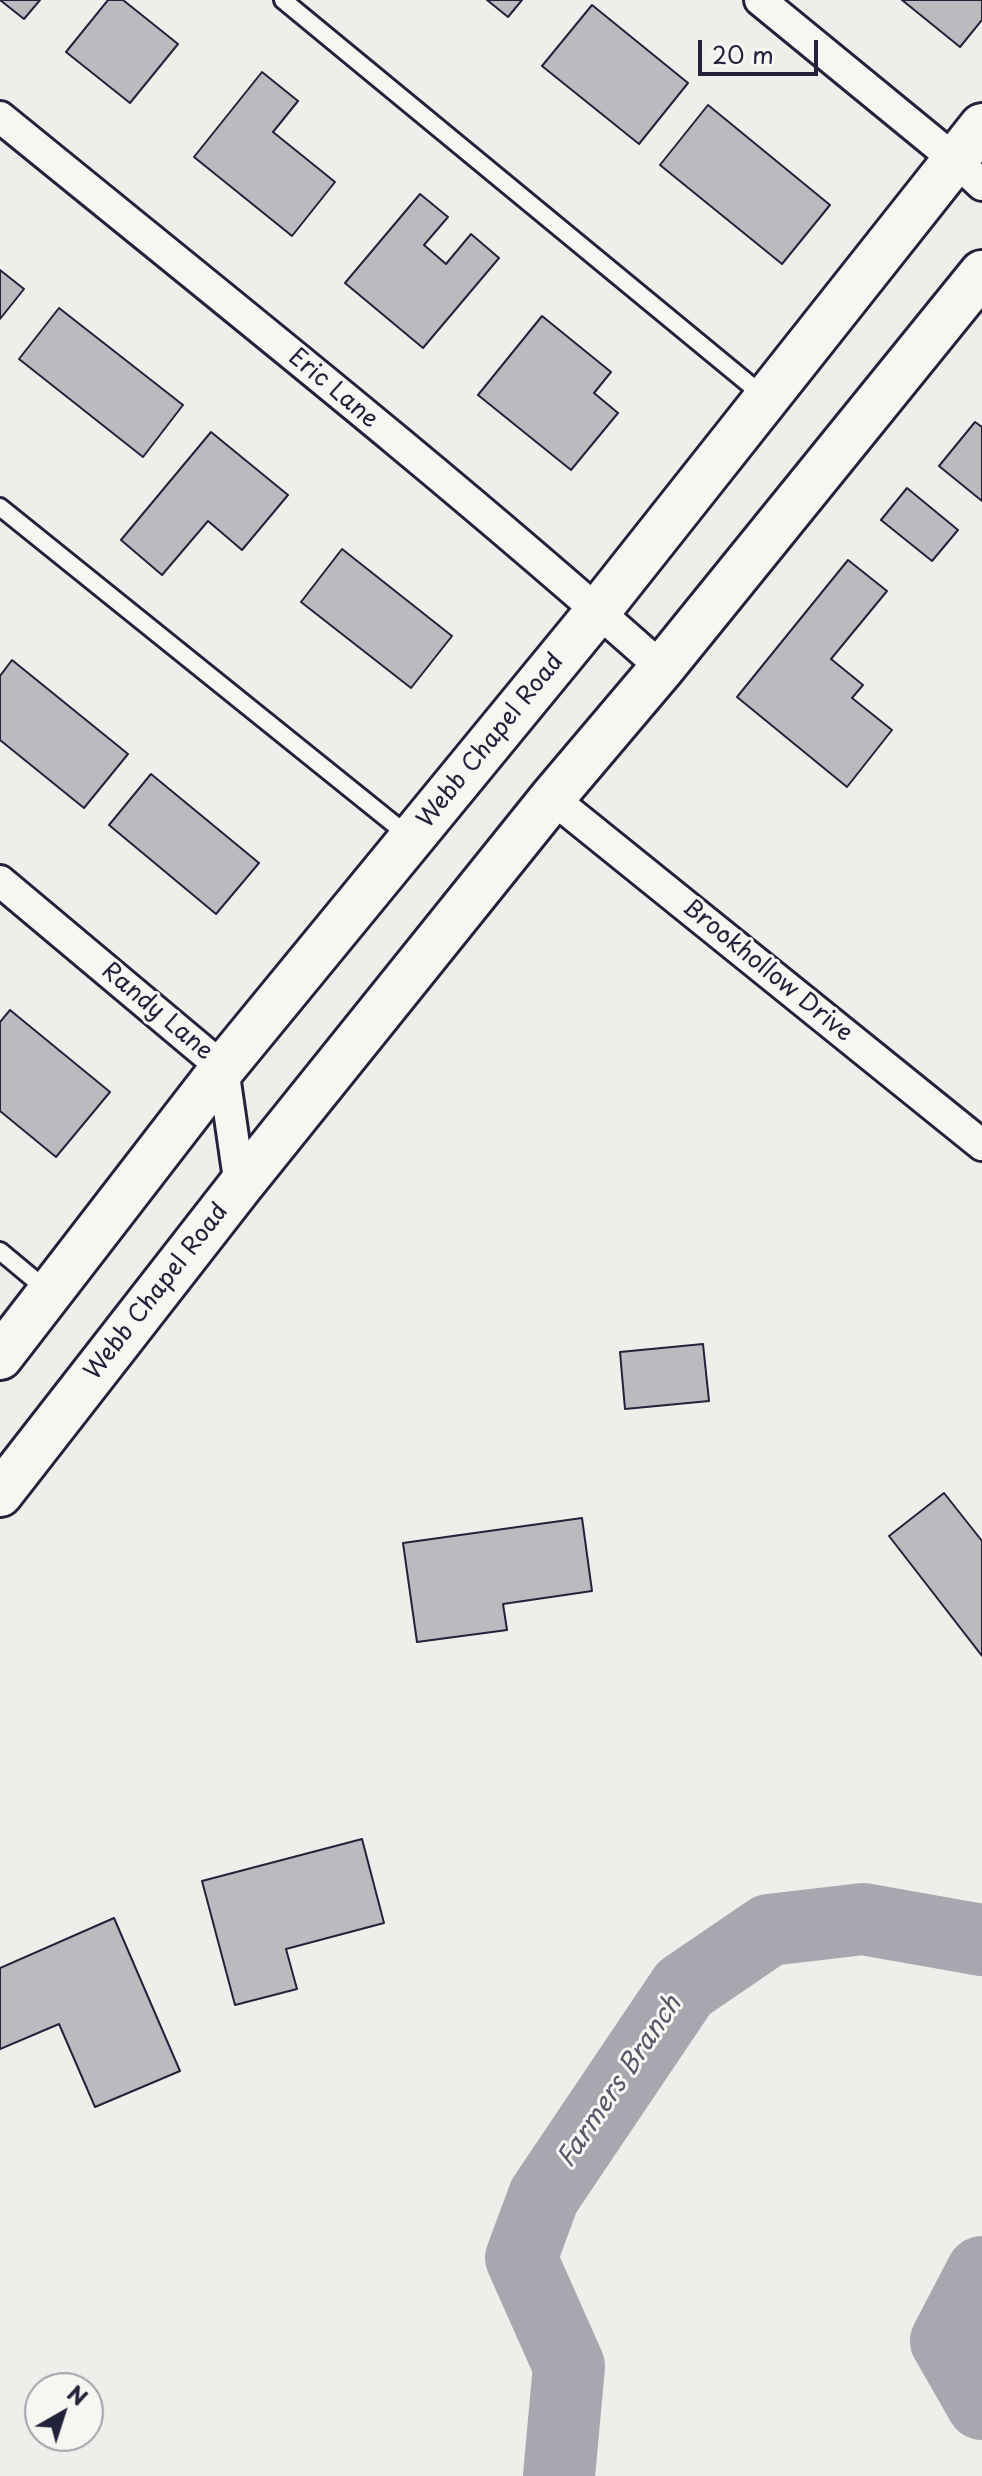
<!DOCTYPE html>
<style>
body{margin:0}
#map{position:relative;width:982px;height:2476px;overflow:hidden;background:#eeeeeb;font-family:"Playpen Sans",sans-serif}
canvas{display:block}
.north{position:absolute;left:24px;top:2372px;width:80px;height:80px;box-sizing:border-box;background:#f6f6f2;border:2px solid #a1a1a9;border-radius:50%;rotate:39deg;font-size:22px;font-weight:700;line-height:32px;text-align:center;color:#22223b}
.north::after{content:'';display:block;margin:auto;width:28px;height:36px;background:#22223b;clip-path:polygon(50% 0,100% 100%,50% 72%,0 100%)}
.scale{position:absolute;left:698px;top:40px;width:120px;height:36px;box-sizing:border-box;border:4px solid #22223b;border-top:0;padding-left:10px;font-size:24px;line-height:28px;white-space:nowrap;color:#22223b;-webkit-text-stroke:6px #f6f6f2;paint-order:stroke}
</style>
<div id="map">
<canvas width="982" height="2476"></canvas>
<div class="north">N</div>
<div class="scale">20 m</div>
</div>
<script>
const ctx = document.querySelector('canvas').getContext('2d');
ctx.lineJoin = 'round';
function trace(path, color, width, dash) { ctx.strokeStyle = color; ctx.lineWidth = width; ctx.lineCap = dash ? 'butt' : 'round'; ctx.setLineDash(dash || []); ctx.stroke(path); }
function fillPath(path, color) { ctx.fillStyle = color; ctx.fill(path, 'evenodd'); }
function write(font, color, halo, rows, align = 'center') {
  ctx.font = font + ' "Playpen Sans",sans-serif'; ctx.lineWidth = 6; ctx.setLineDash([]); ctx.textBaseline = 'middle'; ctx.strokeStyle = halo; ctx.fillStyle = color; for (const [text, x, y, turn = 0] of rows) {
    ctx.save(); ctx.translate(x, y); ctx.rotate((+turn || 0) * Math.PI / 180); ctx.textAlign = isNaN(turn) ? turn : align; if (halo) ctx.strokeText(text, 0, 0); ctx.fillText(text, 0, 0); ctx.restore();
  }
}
const river = new Path2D(`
 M982 2272 946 2341 982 2404
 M559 2476 569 2366 521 2258 544 2196 684 1988 769 1930 863 1919 982 1940`);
const building = new Path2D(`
 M0 0H40L24 19Z
 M108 0H123L178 44 130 103 66 52Z
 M487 0H522L508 17Z
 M902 0H982V20L960 47Z
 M592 5 688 83 639 144 542 66Z
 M262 72 298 101 273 132 335 182 292 236 194 157Z
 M708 105 830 205 782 264 660 165Z
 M420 194 448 217 424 245 446 264 471 234 499 258 423 348 345 283Z
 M0 270 24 289 0 319Z
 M59 308 183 405 143 457 19 359Z
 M542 316 611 372 594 393 618 413 571 470 478 395Z
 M975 422 982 427V501L939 466Z
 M211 432 288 495 242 550 208 521 162 575 121 540Z
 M907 488 958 530 932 561 881 520Z
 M342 549 452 636 411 688 301 602Z
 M848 560 887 591 831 659 863 685 852 698 892 730 847 787 737 697Z
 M12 660 128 754 84 808 0 740V676Z
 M151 774 259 863 216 914 109 825Z
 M10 1010 110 1092 56 1157 0 1111V1022Z
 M703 1344 709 1401 625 1409 620 1352Z
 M944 1493 982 1541V1656L889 1536Z
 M582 1518 592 1591 503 1604 507 1630 417 1642 403 1543Z
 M362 1839 384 1923 286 1949 297 1989 235 2005 202 1881Z
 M114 1918 180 2071 95 2107 59 2024 0 2049V1968Z`);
const lane = new Path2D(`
 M283 0 766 398
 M0 507 410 837
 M0 1251 48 1291`);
const street = new Path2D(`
 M760 0 954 159 982 185
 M0 117C222 298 448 477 662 668
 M552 798 982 1145
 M0 881 223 1068 240 1186`);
const secondary = new Path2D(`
 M0 1357 223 1068 598 611 982 126
 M0 1494 240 1186 552 798 662 668 982 273`);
const streetNames = [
 ["Eric Lane",333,389,40],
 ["Webb Chapel Road",491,741,-51],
 ["Brookhollow Drive",767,971,39],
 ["Randy Lane",157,1012,40],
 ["Webb Chapel Road",157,1292,-52]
];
const waterNames = [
 ["Farmers Branch",620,2082,-56]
];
trace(river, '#a7a7af', 72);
fillPath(building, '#bbbbbf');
trace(building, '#22223b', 2);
trace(lane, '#22223b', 22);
trace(street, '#22223b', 36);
trace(secondary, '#22223b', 50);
trace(lane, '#f6f6f2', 16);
trace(street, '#f6f6f2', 30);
trace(secondary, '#f6f6f2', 44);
write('24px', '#22223b', '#f6f6f2', streetNames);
write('italic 26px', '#575769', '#f6f6f2', waterNames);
</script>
